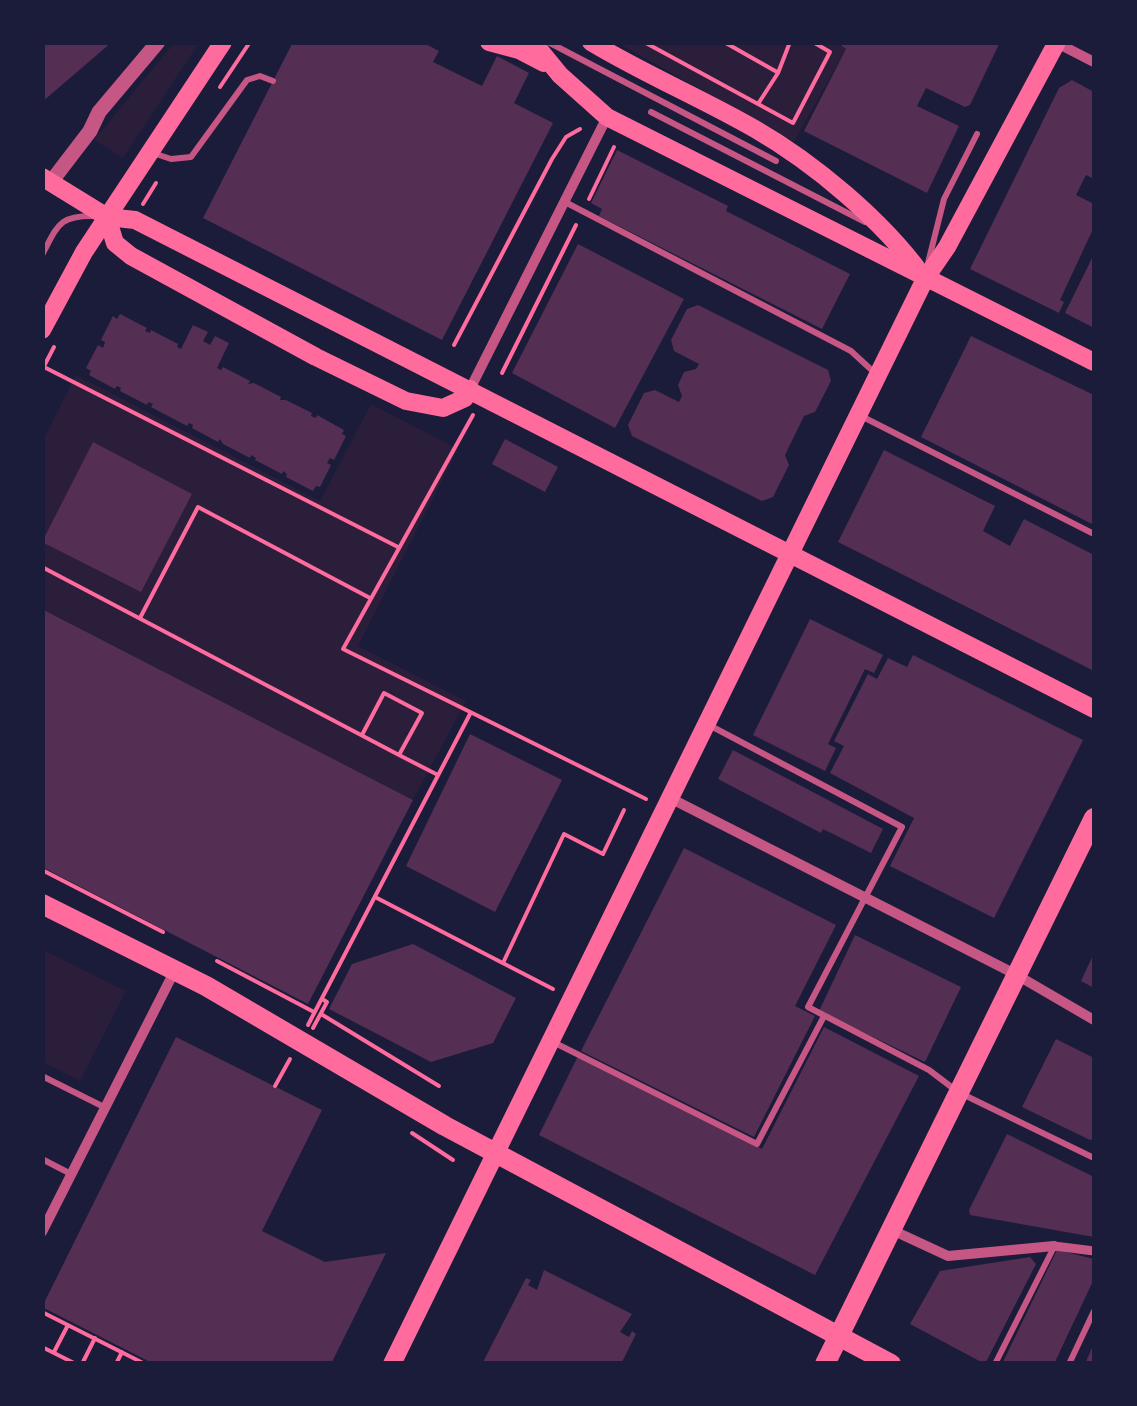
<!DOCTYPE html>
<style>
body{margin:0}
#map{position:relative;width:1137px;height:1406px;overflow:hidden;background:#1b1b3a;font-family:"Work Sans",sans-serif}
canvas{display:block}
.frame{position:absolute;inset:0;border:45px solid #1b1b3a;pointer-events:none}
</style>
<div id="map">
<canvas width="1137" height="1406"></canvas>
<div class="frame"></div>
</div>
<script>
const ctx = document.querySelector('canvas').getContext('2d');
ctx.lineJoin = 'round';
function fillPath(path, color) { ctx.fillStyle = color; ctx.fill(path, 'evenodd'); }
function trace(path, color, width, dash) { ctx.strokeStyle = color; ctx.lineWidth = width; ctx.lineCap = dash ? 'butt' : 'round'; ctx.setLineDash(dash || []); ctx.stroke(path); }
const green = new Path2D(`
 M837 42 846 49 794 142 618 43Z
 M174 43H199L123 158 94 140Z
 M76 375 320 501 371 404 458 449 358 646 466 701 413 800 43 609 42 442Z
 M42 949 126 991 80 1081 43 1062Z`);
const building = new Path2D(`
 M42 42H112L42 102Z
 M293 42H422L439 51 433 62 482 86 497 56 529 73 514 103 553 123 442 340 203 218Z
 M837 42H1000L970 105 965 107 926 88 917 106 959 126 927 193 804 131 846 49Z
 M1072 80 1094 92V179L1086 175 1076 195 1094 204V227L1060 300 1064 302 1059 313 970 269 1059 88Z
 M617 150 728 206 726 211 850 274 822 329 599 216 602 209 591 203Z
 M578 244 684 299 615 428 512 373Z
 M1094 254V328L1065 313Z
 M698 305 828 370 831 381 815 412 804 416 785 455 789 465 773 497 762 501 632 436 628 425 644 393 655 390 679 402 682 396 678 385 684 372 696 369 699 364 674 351 671 340 687 309Z
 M120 314 147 328 145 331 150 333 151 330 178 344 177 347 181 349 193 325 208 332 203 341 210 345 215 336 229 343 217 368 221 370 223 367 250 381 248 384 254 383 281 397 280 400H286L312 413 311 416 316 418 317 415 344 430 342 434 346 436 334 460 330 458 327 463 331 465 320 487 316 486 313 491 286 477 287 474 283 471 282 474 255 460 256 458 251 455 250 458 223 444 220 439 218 442 192 428 193 425 189 423 187 426 151 407 153 404 148 402 147 405 120 391 121 388 117 386 115 389 89 375 91 371 86 368 98 345 103 348 105 342 101 340 113 316 117 319Z
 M971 336 1094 395V525L921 437Z
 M505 439 558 467 545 492 492 464Z
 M93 442 192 494 141 592 42 542Z
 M884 450 995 506 983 531 1010 546 1024 519 1094 555V671L838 542Z
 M42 609 413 800 308 1004 42 867Z
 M810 619 883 655 874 673 865 669 828 744 836 748 825 771 753 735Z
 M913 655 1083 740 994 918 890 866 914 818 830 773 844 746 834 741 868 674 877 679 888 658 907 667Z
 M470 734 562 780 495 912 406 866Z
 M733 750 883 829 871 853 823 829 821 833 718 779Z
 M684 848 836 925 795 1006 815 1016 754 1137 581 1051Z
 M855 935 961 987 925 1062 819 1011Z
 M413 944 516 998 493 1043 431 1062 329 1009 352 964Z
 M1094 953V988L1081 981Z
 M824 1027 919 1076 815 1275 539 1135 578 1056 762 1149Z
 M176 1037 322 1110 262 1231 325 1262 386 1253 331 1364H154L42 1307Z
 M1056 1039 1094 1058V1139L1090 1140 1022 1107Z
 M1007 1134 1094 1177V1237L970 1215 969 1210Z
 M1057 1250 1094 1259V1279L1054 1364H1002Z
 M1030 1257 1036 1264 985 1364 910 1324 940 1271Z
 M544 1270 632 1314 620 1332 629 1337 632 1331 636 1334 621 1364H482L526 1278 531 1280 528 1285 537 1290Z
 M1094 1343V1364H1085Z`);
const path = new Path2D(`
 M644 42 793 123 830 52 813 42
 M724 42 777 72
 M220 87 250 42
 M758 104 778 73 790 42
 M589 199 614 147
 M143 204 156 183
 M454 345 552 159 566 137 580 129
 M42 366 398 547
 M42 370 54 347
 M502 373 576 225
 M473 415 343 649 646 799
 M42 567 399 755 422 713 384 693 362 735
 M140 618 198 507 370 598
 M399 755 438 775
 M42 870 163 932
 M375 897 553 989
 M217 961 314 1012
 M503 963 564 834 603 854 624 810
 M321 1014 439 1086
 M308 1025 470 714
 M313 1028 327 1002 322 999
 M275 1086 290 1059
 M412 1133 453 1160
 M42 1312 145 1364
 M42 1347 76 1364
 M54 1352 68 1325
 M82 1364 95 1338
 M116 1364 122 1352`);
const service = new Path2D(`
 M548 42 776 161
 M651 112 865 222
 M153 153 171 159 191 157 247 80 260 76 273 81
 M565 202 851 351 877 375
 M42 255C58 225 59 215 95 216
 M928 263 944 199 977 134
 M859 415 1094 534
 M707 724 902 827 808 1007 929 1070 958 1092 1094 1158
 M551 1041 757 1144 823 1018
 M42 1076 104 1107
 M42 1159 71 1174
 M995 1364 1054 1247
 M1069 1364 1094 1311`);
const pedestrian = new Path2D(`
 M1054 1246 1094 1251`);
const minor = new Path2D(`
 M1057 43 1094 62
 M470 389 607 117
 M670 798 1015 974 1094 1020
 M892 1230 948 1256 1054 1246
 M42 1232 175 970`);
const tertiary = new Path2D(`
 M51 182 90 131 99 112 158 42`);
const secondary = new Path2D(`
 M489 42 519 50 544 63
 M533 42 560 75 607 117 1094 362
 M591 42C644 74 701 98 755 129 814 163 882 220 922 275
 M42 177 107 217 135 220 1094 709
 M107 217 115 243 131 256 316 357 406 401 443 408 465 398 470 389
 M42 330 84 252 223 42
 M392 1364 925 279 947 247 1057 42`);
const primary = new Path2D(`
 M42 904 206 986 445 1126 891 1364
 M825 1364 1094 818`);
fillPath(green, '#2a1e3b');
fillPath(building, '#542f53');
trace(path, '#ff6b9d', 4);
trace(service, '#c65784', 6);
trace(pedestrian, '#c65784', 9);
trace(minor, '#c65784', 10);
trace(tertiary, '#c65784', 15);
trace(secondary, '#ff6b9d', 18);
trace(primary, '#ff6b9d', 20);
</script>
